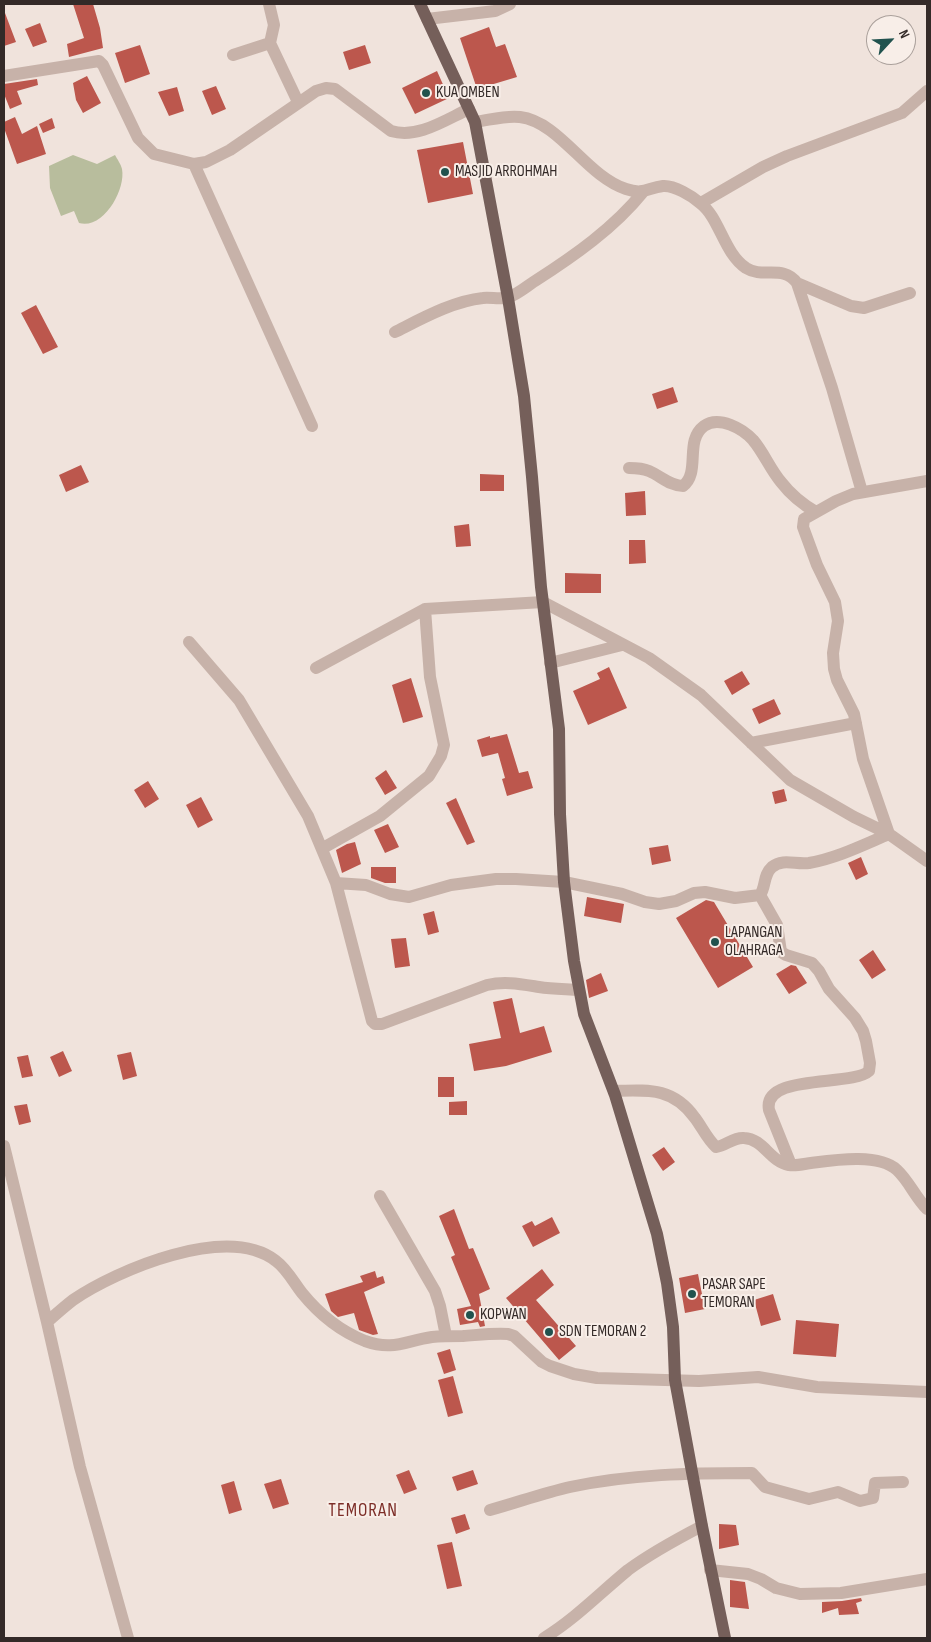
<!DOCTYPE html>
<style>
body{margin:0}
#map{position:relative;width:931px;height:1642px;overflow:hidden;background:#f0e3dc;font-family:"Sofia Sans Condensed",sans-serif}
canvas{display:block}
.frame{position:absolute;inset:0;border:5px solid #342a28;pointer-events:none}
.north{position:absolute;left:866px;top:15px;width:50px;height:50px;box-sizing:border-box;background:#f8eee8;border:1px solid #aaa09b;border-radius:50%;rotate:65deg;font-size:14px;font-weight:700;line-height:20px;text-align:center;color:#342a28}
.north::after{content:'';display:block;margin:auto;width:18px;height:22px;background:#21524e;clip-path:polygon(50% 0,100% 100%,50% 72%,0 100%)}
</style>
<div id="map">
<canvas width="931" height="1642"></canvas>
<div class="frame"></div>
<div class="north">N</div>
</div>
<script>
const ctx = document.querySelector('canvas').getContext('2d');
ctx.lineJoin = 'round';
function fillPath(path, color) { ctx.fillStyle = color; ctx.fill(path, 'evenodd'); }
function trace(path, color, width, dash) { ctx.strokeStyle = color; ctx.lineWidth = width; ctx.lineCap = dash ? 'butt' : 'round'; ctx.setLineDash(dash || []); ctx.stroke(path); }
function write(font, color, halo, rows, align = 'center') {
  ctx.font = font + ' "Sofia Sans Condensed",sans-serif'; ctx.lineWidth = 4; ctx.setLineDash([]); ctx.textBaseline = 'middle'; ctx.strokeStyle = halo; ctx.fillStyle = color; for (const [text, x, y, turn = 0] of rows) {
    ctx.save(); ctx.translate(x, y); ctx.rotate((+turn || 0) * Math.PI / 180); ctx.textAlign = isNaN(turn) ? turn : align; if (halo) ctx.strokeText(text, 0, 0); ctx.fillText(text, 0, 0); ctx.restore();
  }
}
const green = new Path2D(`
 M73 155 97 164 115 155C117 159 121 164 122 169 126 190 103 230 79 223L74 211 61 216 50 188 49 166Z`);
const building = new Path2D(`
 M73 4H93L100 28 103 48 69 57 67 44 84 38Z
 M4 13H5L16 42 4 46Z
 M40 23 47 42 33 47 25 29Z
 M489 27 496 47 505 44 517 77 477 89 460 38Z
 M140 45 150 74 125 83 115 53Z
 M365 45 371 63 349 70 343 52Z
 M437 71 449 98 415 114 402 88Z
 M87 76 101 103 83 113 76 100 73 83Z
 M37 79 38 85 17 91 22 104 10 109 4 94V84Z
 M216 86 226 109 212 115 202 91Z
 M177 87 184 111 169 116 158 92Z
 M15 117 22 134 37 126 46 154 17 164 4 128V122Z
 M52 118 55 128 43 133 39 124Z
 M463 142 473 194 428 203 417 150Z
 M36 305 58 347 43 354 21 313Z
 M673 387 678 402 657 409 652 394Z
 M81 465 89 482 66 492 59 475Z
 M480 474 504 475V491H480Z
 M645 491 646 515 626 516 625 493Z
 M469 524 471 546 456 547 454 526Z
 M629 540H645L646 563 629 564Z
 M565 573 601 574V593H565Z
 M609 667 627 708 588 725 573 691 600 679 597 673Z
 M742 671 750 684 732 695 724 681Z
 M411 678 423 717 403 723 392 685Z
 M774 699 781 714 759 724 752 709Z
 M507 734 519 773 528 771 533 788 507 796 502 779 505 778 498 753 482 757 477 740 490 736V738Z
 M386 770 397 788 385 795 375 778Z
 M148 781 159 799 145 808 134 790Z
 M784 789 787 801 775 804 772 792Z
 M201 797 213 820 198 828 186 805Z
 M456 798 475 842 467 845 446 803Z
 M388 824 399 847 385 853 374 830Z
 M355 842 361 864 342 873 336 850 347 844Z
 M668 845 671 861 652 865 649 848Z
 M861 857 868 874 856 880 848 863Z
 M371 867H396V883H385L371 878Z
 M587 897 624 904 621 923 584 916Z
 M706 900 714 902 753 967 718 988 676 918Z
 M434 911 439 932 428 935 423 914Z
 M406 938 410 966 395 968 391 939Z
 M873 950 886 970 872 979 859 960Z
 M791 965 796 966 807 983 789 994 776 974Z
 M601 973 608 991 589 998 586 980Z
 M512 998 520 1033 544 1026 552 1052 506 1066 474 1071 469 1044 501 1038 493 1002Z
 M63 1051 72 1071 59 1077 50 1057Z
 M131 1052 137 1076 123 1080 117 1055Z
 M28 1055 33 1076 22 1078 17 1057Z
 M438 1077H454V1097H438Z
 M467 1101V1115H449V1102Z
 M27 1104 31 1122 19 1125 14 1106Z
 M664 1147 675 1162 663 1171 652 1155Z
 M454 1209 469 1249 473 1248 490 1289 479 1294 485 1326 480 1327 478 1322 460 1325 457 1309 471 1306 451 1257 455 1255 439 1216Z
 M552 1217 560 1233 533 1247 522 1226 532 1221 535 1226Z
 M542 1269 554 1285 536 1300 576 1346 559 1360 506 1298Z
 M375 1271 377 1278 383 1276 385 1283 364 1292 378 1334 373 1335 359 1330 354 1313 338 1317 331 1311 325 1294 363 1282 360 1276Z
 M698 1274 705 1309 685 1313 679 1278Z
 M773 1294 781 1320 761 1326 754 1300Z
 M796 1320 839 1324 836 1357 793 1354Z
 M450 1349 456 1370 444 1374 437 1353Z
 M453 1376 463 1413 448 1417 438 1380Z
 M409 1470 417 1489 404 1494 396 1475Z
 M473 1470 478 1484 457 1491 452 1477Z
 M281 1479 289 1504 273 1509 264 1484Z
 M234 1481 242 1510 229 1514 221 1485Z
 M465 1514 470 1529 456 1534 451 1518Z
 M719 1524 736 1525 739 1545 719 1549Z
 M452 1542 462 1586 447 1589 437 1545Z
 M730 1580 745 1582 749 1609 730 1607Z
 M861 1598 862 1601 856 1603 859 1614 839 1615 838 1608 822 1613V1602L842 1601Z`);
const minor = new Path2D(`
 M269 4 274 25 270 43 298 102
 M427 19 495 11 510 4
 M233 55 270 43
 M4 76 99 61 103 65 138 138 154 154 194 164 206 162 230 150 316 91 326 88 335 89 391 131C418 139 445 120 469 109
 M475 122C490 120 506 115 520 117 560 122 586 176 626 189 644 195 647 188 663 186 674 185 692 196 700 203 720 218 723 252 746 268 763 279 783 264 797 283L832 388 862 492
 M194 164 312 426
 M701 203 763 167 787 156 902 113 927 91
 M797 283 851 306 864 308 910 293
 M395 332C421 319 453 301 483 298 491 297 502 300 509 297 518 294 527 286 535 281 574 256 614 228 643 192
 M629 468C636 468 642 468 649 471 661 476 670 486 683 486 701 472 684 441 704 426 719 415 743 429 753 440 764 453 770 469 781 482 791 495 802 504 816 512
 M189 642 239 700 308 816 336 883 372 1021 375 1024H382L487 985C505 981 520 984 539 987 552 989 565 989 579 990
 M550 663 622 645
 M316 668 425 609 543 602 649 658 701 695 790 780 854 817 889 834 927 861
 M751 743 856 723
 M323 848 380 816 429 776 441 756 444 745 430 677 425 609
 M336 883 366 885 390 894 409 897 451 885 496 879H516L564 882 622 894 645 902 659 904 676 901 694 893 705 892 735 898 760 895C766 887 763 875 772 867 783 858 796 865 809 863 837 858 863 845 889 834L863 759 854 714 837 680 834 669 833 653 838 621 835 602 817 565 803 527 804 519 836 501 853 494 927 481
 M760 895 777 925 781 952 786 955 812 963 819 971 829 989 855 1018 863 1031 866 1041 870 1063 869 1071C852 1087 762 1073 769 1110L791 1165
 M614 1091C648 1090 673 1087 695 1118 702 1127 707 1139 716 1147 726 1146 733 1137 744 1138 764 1139 769 1161 789 1165 796 1166 804 1164 811 1163 834 1160 879 1153 897 1170 909 1181 915 1197 927 1209
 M4 1146 47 1322 80 1467 128 1638
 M380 1196 435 1291 440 1306 446 1336
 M47 1322C55 1315 64 1307 73 1300 117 1270 227 1223 276 1261 287 1269 294 1283 302 1293 319 1314 340 1331 365 1341 393 1351 405 1341 432 1337 442 1336 452 1336 463 1336 478 1335 493 1333 508 1334L514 1336 542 1362 550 1366 574 1374 597 1378 699 1381 758 1377 817 1387 927 1392
 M490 1510C516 1503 543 1493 570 1487 631 1474 691 1473 752 1473L765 1487 809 1499 838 1492 860 1501 873 1498 875 1483 903 1482
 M710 1570 748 1574 761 1579 776 1588 800 1594 841 1593 927 1579
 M544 1638C575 1619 600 1593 628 1570 651 1553 677 1539 702 1526`);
const primary = new Path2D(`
 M420 4 475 122 508 298 524 396 532 477 541 587 559 729 560 814 564 882 574 961 584 1014 615 1095 657 1234 667 1283 673 1327 675 1380 702 1526 725 1638`);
const markers = [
 [426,93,5,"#21524e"],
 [445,172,5,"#21524e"],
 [715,942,5,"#21524e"],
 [692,1294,5,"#21524e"],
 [470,1315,5,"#21524e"],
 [549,1332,5,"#21524e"]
];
const poiNames = [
 ["KUA OMBEN",436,93],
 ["MASJID ARROHMAH",455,172],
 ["LAPANGAN",725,933],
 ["OLAHRAGA",725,951],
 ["PASAR SAPE",702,1285],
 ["TEMORAN",702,1303],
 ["KOPWAN",480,1315],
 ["SDN TEMORAN 2",559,1332]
];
const quarterNames = [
 ["TEMORAN",363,1511]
];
fillPath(green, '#b8bd9d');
fillPath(building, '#bc574d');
trace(minor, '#c7b2a9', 12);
trace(primary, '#755f5a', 12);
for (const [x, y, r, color] of markers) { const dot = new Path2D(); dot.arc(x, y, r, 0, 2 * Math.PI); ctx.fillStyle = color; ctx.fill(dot); trace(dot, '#f8eee8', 2); }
write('16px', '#342a28', '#f8eee8', poiNames, 'left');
ctx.letterSpacing = '1px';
write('19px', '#7d2e28', '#f8eee8', quarterNames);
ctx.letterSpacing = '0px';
</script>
